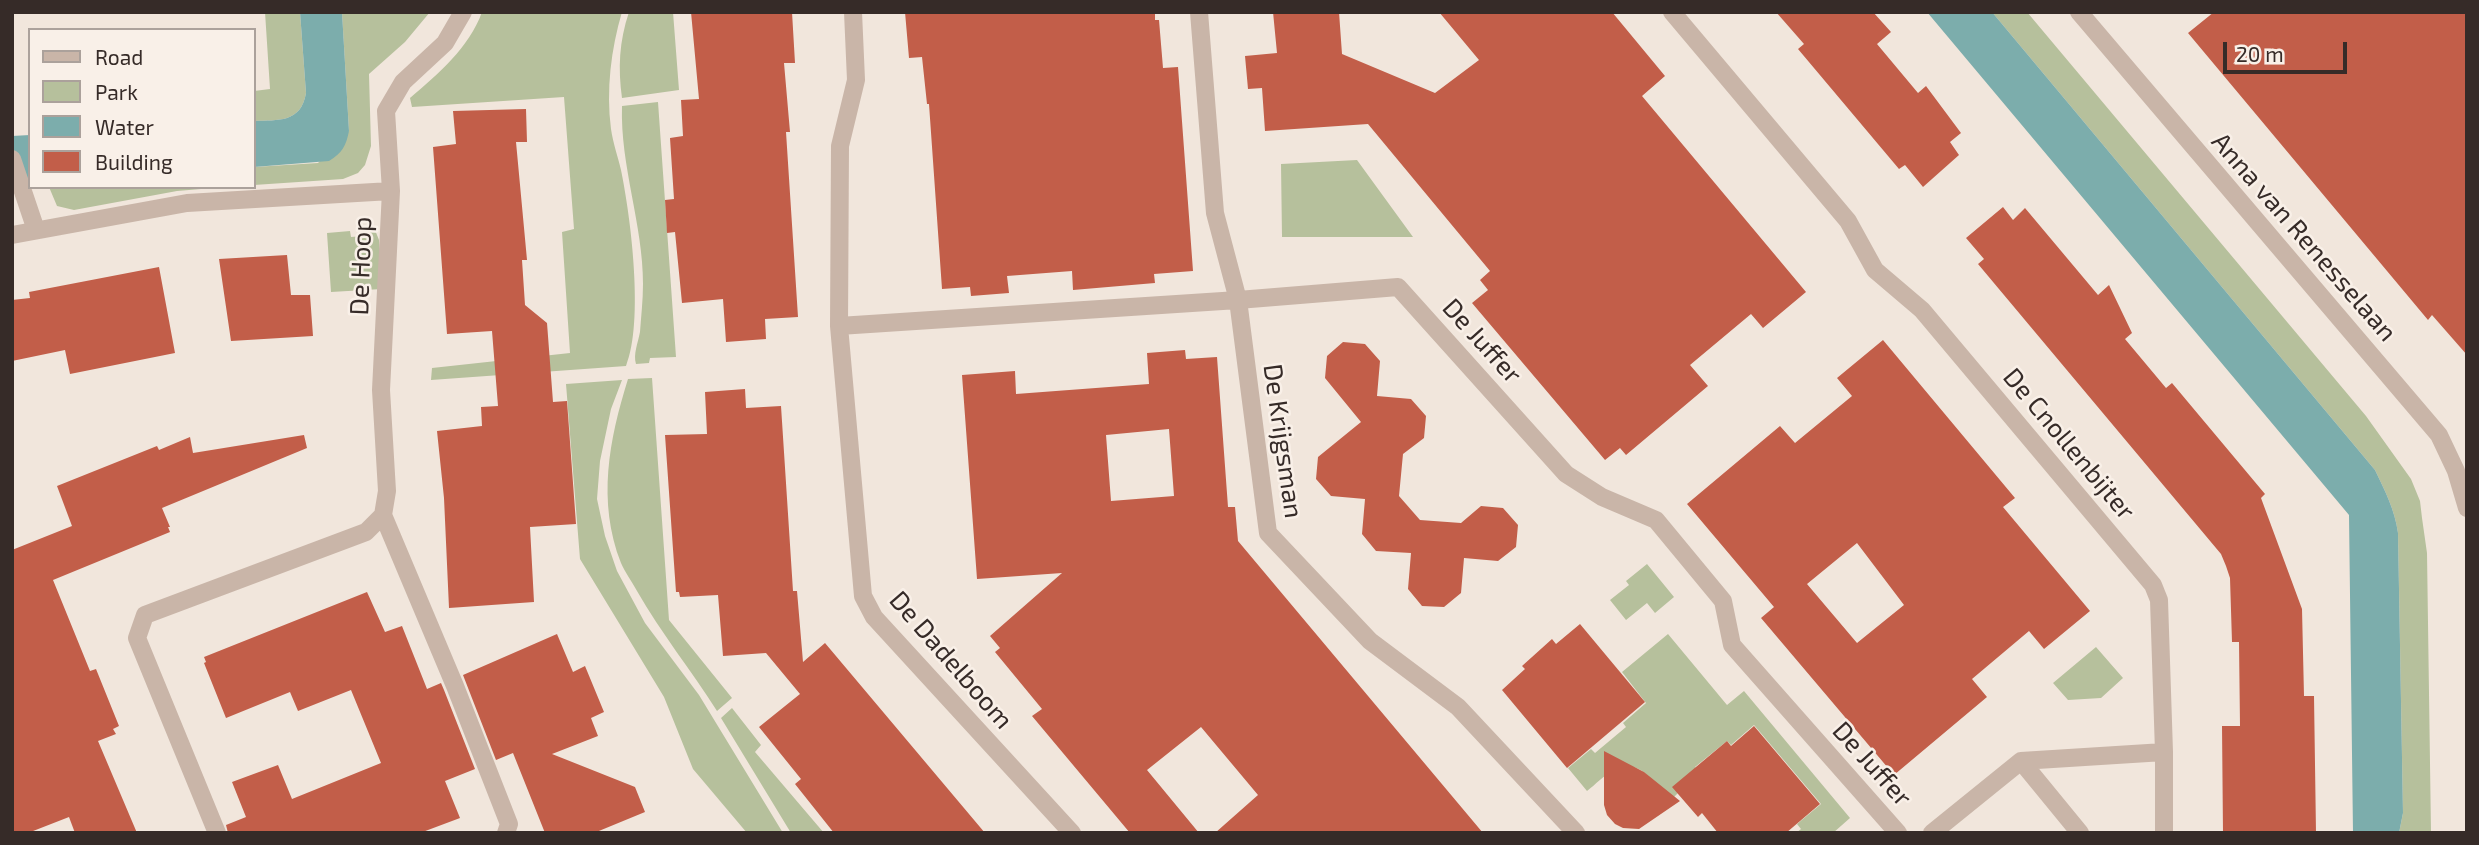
<!DOCTYPE html>
<style>
body{margin:0}
#map{position:relative;width:2479px;height:845px;overflow:hidden;background:#f1e6dc;font-family:"Exo 2",sans-serif}
canvas{display:block}
.frame{position:absolute;inset:0;border:14px solid #362b28;pointer-events:none}
.legend{position:absolute;left:28px;top:28px;width:228px;height:161px;box-sizing:border-box;background:#f9f0e8;border:2px solid #aba19b;margin:0;padding:9px 12px;list-style:none;font-size:21px;color:#362b28}
.legend li{display:flex;align-items:center;gap:14px;height:35px}
.legend b{width:35px;border:2px solid #aba19b}
.scale{position:absolute;left:2223px;top:42px;width:124px;height:32px;box-sizing:border-box;border:4px solid #362b28;border-top:0;padding-left:9px;font-size:21px;line-height:24px;white-space:nowrap;color:#362b28;-webkit-text-stroke:5px #f9f0e8;paint-order:stroke}
</style>
<div id="map">
<canvas width="2479" height="845"></canvas>
<div class="frame"></div>
<ul class="legend">
<li><b style="height:9px;background:#c9b5a8"></b>Road</li>
<li><b style="height:19px;background:#b6c09c"></b>Park</li>
<li><b style="height:19px;background:#7cadac"></b>Water</li>
<li><b style="height:19px;background:#c25e49"></b>Building</li>
</ul>
<div class="scale">20 m</div>
</div>
<script>
const ctx = document.querySelector('canvas').getContext('2d');
ctx.lineJoin = 'round';
function fillPath(path, color) { ctx.fillStyle = color; ctx.fill(path, 'evenodd'); }
function trace(path, color, width, dash) { ctx.strokeStyle = color; ctx.lineWidth = width; ctx.lineCap = dash ? 'butt' : 'round'; ctx.setLineDash(dash || []); ctx.stroke(path); }
function write(font, color, halo, rows, align = 'center') {
  ctx.font = font + ' "Exo 2",sans-serif'; ctx.lineWidth = 5; ctx.setLineDash([]); ctx.textBaseline = 'middle'; ctx.strokeStyle = halo; ctx.fillStyle = color; for (const [text, x, y, turn = 0] of rows) {
    ctx.save(); ctx.translate(x, y); ctx.rotate((+turn || 0) * Math.PI / 180); ctx.textAlign = isNaN(turn) ? turn : align; if (halo) ctx.strokeText(text, 0, 0); ctx.fillText(text, 0, 0); ctx.restore();
  }
}
const green = new Path2D(`
 M265 12H300L306 93C301 123 278 120 254 121V91L270 89Z
 M342 12H430L405 42 369 74 371 146 365 165 358 173 343 179 254 185V167L318 163 349 131Z
 M482 12H622C611 49 606 90 611 129 613 143 618 157 621 170 631 219 644 321 626 366L431 380 432 368 570 353 562 232 574 229 564 97 412 107 410 98C438 74 469 48 482 12Z
 M629 12H673L679 90 622 98C618 68 619 42 629 12Z
 M1992 12H2027L2366 416 2411 479 2420 501 2422 518 2427 553 2431 833H2399L2403 813 2398 533C2395 510 2385 491 2375 470Z
 M658 102 676 357 650 358 649 363 636 364C633 354 638 343 640 332 641 317 643 300 643 284 643 224 620 166 622 106Z
 M1357 160 1413 237H1282L1281 164Z
 M49 187H225L177 191 74 210 57 206Z
 M363 230H375L379 240 382 289 331 292 327 233 350 231 351 237 363 236Z
 M652 378 669 620 732 698 717 711C691 670 661 633 637 591 632 582 625 572 621 563 597 501 609 440 628 379Z
 M622 380 611 409 600 461 597 499 605 536 617 571 645 623 699 695 783 833H747L693 769 664 697 580 559 566 384Z
 M1647 564 1674 597 1655 613 1647 603 1626 620 1610 600 1629 585 1626 581Z
 M1668 634 1727 705 1744 691 1850 818 1833 833H1796L1801 829 1797 824 1821 804 1754 725 1731 745 1727 741 1695 767 1699 772 1665 806C1655 785 1644 756 1613 771 1604 775 1595 785 1587 791L1568 768 1591 749 1595 753 1626 727 1623 723 1646 703 1622 672Z
 M2096 647 2123 678 2101 698 2068 700 2053 683Z
 M732 708 761 745 755 752 824 833H791L721 718Z`);
const water = new Path2D(`
 M300 12H342L349 131C346 146 342 153 329 161L254 167V121C278 120 301 123 306 93Z
 M1927 12H1992L2375 470C2385 491 2395 510 2398 533L2403 813 2399 833H2353L2349 515Z
 M30 135V181L12 182V136Z`);
const building = new Path2D(`
 M691 12H792L795 63H784L790 132H786L798 317 765 319 766 339 726 342 723 299 682 303 675 232 667 233 665 200 674 199 670 138 683 136 681 100 699 99Z
 M905 12H1025V14L1155 12V20H1159L1163 68 1178 67 1193 271 1154 274 1155 283 1073 290 1072 271 1007 276 1009 293 971 296 970 287 942 289 929 104H927L922 57 909 58Z
 M1273 12H1339L1342 54 1435 93 1479 60 1439 12H1612L1665 76 1642 96 1806 292 1763 328 1751 314 1690 365 1708 386 1626 455 1620 448 1605 460 1472 303 1488 290 1480 280 1490 271 1368 124 1265 131 1262 88 1248 89 1245 56 1277 53Z
 M1776 12H1873L1891 32 1877 44 1918 93 1926 86 1961 133 1950 142 1959 155 1923 187 1905 165 1899 169 1798 49 1804 44Z
 M2214 12H2467V355L2432 315 2428 320 2188 33Z
 M526 109 527 142H516L527 260H522L525 305 547 323 553 402 567 401 576 524 530 527 534 602 449 608 444 498 437 431 482 426 481 407 498 406 492 331 447 334 433 147 456 144 453 111Z
 M2003 207 2013 220 2025 208 2098 295 2109 285 2132 333 2125 339 2166 388 2172 383 2265 494 2261 498 2302 609 2304 696H2314L2316 833H2223L2222 726H2240L2239 642H2232L2230 578 2226 566 2221 554 1978 264 1984 259 1966 238Z
 M287 255 291 295H310L313 336 231 341 219 259Z
 M159 267 175 353 70 374 65 350 12 361V300L30 298 29 292Z
 M1883 340 2015 498 2003 507 2090 611 2044 649 2029 631 1972 679 1987 697 1894 775 1761 618 1774 607 1687 504 1780 426 1795 443 1852 396 1837 378ZM1857 543 1904 605 1857 643 1807 584Z
 M1343 342 1365 344 1380 361 1377 396 1411 399 1426 416 1424 438 1403 454 1399 496 1420 520 1461 523 1481 506 1503 508 1518 525 1516 547 1498 561 1464 558 1461 593 1444 607 1422 606 1408 589 1411 553 1376 551 1362 534 1365 499 1331 496 1316 479 1318 457 1361 422 1325 378 1327 356Z
 M1185 350 1186 359 1217 357 1228 507H1235L1238 541 1483 833H1215L1258 795 1201 727 1147 770 1199 833H1130L1032 716 1042 709 995 652 1000 648 990 636 1062 573 977 579 962 375 1015 371 1016 394 1149 384 1147 353ZM1169 429 1174 496 1111 501 1106 435Z
 M745 389 746 408 781 406 793 591H797L803 662 825 643 985 833H834L795 784 801 779 759 727 800 694 766 653 723 656 718 595 680 597 679 592H676L665 435 707 434 705 392Z
 M304 435 307 448 162 508 170 527H168L170 532 53 580 90 671 96 669 119 726 113 729 116 734 98 741 137 833H75L69 817 28 833H12V550L72 526 57 486 157 446 159 450 190 437 193 453Z
 M367 592 385 632 402 626 427 689 441 683 444 690 475 769 445 781 460 818 420 833H228L226 825 246 817 232 782 278 765 292 799 381 763 351 690 298 711 290 692 226 718 204 663 206 662 204 657Z
 M1580 624 1645 702 1567 768 1502 690 1525 669 1522 666 1552 639 1556 644Z
 M557 634 573 672 585 666 604 712 591 718 598 736 552 754 635 787 645 812 594 833H545L513 753 496 760 463 675Z
 M1754 726 1820 804 1786 833H1718L1702 813 1698 817 1672 787 1727 741 1731 746Z
 M1604 751 1644 772 1680 801 1639 829 1623 828 1615 824 1607 815 1604 805Z`);
const minor = new Path2D(`
 M853 12 856 80 840 146 839 326 863 596 874 617 1072 833
 M1199 12 1215 213 1238 300 1268 533 1370 641 1458 707 1576 833
 M1672 12 1848 221 1875 270 1922 310 2153 585 2159 600 2164 752 2021 761 1932 833
 M2079 12 2439 435 2456 471 2467 508
 M12 159 36 230
 M391 191 386 111 403 82 445 43 463 12
 M12 235 187 203 391 191 381 390 387 491 383 515 455 686 509 824 506 833
 M839 326 1238 300 1398 287 1566 474 1602 497 1656 520 1723 601 1732 645 1898 833
 M2021 761 2080 833
 M217 833 137 638 145 615 366 532 383 515
 M2164 833V752`);
const streetNames = [
 ["Anna van Renesselaan",2304,237,49],
 ["De Hoop",361,266,-88],
 ["De Juffer",1482,341,48],
 ["De Krijgsman",1283,441,82],
 ["De Cnollenbijter",2069,444,50],
 ["De Dadelboom",951,660,49],
 ["De Juffer",1872,764,48]
];
fillPath(green, '#b6c09c');
fillPath(water, '#7cadac');
fillPath(building, '#c25e49');
trace(minor, '#c9b5a8', 18);
write('26px', '#362b28', '#f9f0e8', streetNames);
</script>
